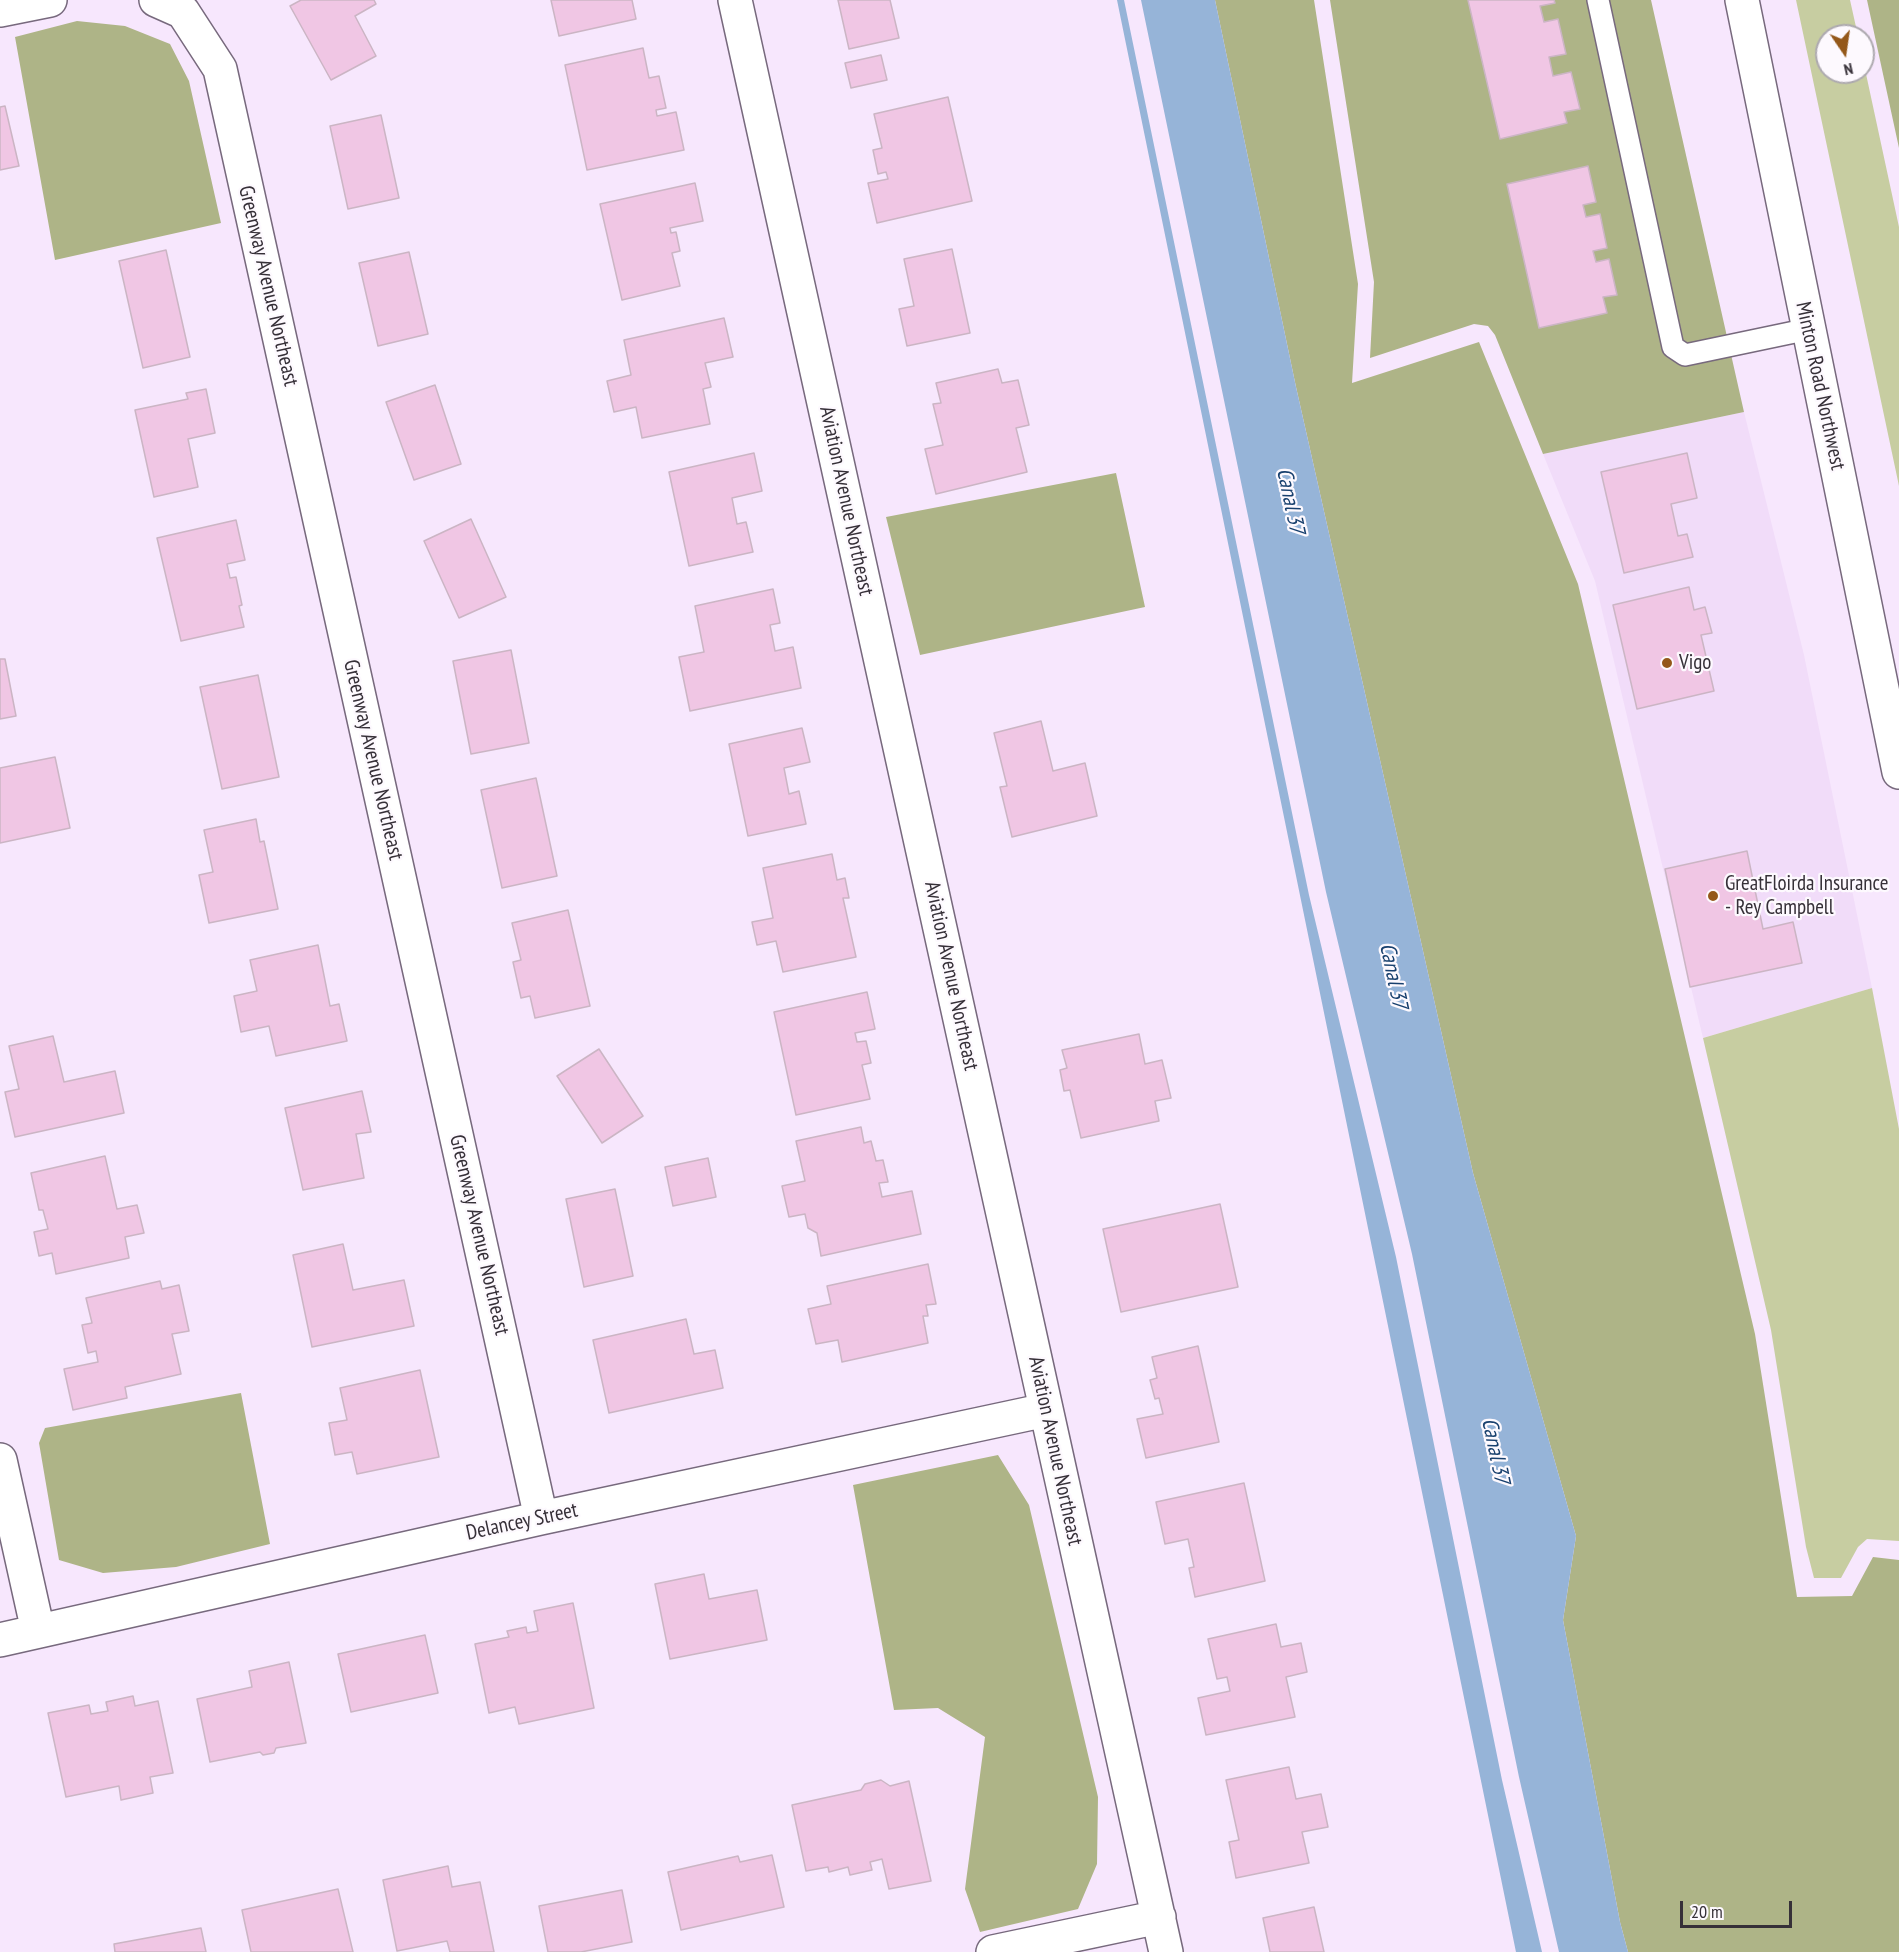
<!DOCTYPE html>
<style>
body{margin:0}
#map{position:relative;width:1899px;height:1952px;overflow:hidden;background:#f7e7fd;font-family:"PT Sans Narrow",sans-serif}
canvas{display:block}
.north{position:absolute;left:1815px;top:24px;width:60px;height:60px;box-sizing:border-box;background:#fdf9fe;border:2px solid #ada9af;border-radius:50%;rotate:167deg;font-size:16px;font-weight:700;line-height:24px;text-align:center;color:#363038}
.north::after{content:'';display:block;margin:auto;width:21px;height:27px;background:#94581a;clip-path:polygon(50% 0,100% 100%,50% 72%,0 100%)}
.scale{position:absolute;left:1680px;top:1901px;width:112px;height:27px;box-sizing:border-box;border:3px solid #363038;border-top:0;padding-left:8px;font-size:18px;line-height:21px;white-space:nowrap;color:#363038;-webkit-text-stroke:4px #fdf9fe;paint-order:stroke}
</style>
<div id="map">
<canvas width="1899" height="1952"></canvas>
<div class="north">N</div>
<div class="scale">20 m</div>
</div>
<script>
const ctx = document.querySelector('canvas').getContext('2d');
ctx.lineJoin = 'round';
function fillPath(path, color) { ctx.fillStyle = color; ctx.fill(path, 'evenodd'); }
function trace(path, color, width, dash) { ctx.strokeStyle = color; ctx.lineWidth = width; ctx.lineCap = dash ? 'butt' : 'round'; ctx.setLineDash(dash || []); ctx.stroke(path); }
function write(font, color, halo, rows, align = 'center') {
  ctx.font = font + ' "PT Sans Narrow",sans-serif'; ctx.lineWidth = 4.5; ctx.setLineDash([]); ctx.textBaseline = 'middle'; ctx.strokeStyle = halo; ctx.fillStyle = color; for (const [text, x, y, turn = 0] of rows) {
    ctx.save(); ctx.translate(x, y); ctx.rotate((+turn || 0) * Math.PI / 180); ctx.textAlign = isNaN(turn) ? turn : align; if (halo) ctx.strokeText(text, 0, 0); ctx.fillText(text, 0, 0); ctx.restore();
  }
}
const built = new Path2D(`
 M1744 412 1804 655 1872 988 1703 1038 1595 581 1543 454Z`);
const green = new Path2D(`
 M1796 0H1850L1858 36H1827V72H1863V60L1899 227V486Z
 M1872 988 1899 1129V1541L1867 1539 1858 1547 1841 1578H1814L1806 1547 1771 1330 1703 1038Z`);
const forest = new Path2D(`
 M1215 0H1314L1358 284 1352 383 1479 342 1578 584 1755 1334 1797 1597 1852 1596 1873 1557 1899 1560V1952H1628L1620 1922 1563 1620 1576 1536 1473 1173 1296 387Z
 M1330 0H1651L1744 412 1543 454 1495 335 1488 326 1474 324 1370 358 1374 282Z
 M1867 0H1899V148Z
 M77 21 125 26 170 44 189 81 221 223 55 260 15 37Z
 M1116 473 1145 607 920 655 886 517Z
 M241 1393 270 1544 176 1567 103 1573 59 1560 39 1443 45 1428Z
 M998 1455 1029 1505 1098 1797 1097 1864 1078 1909 980 1932 965 1889 985 1737 938 1708 894 1710 853 1485Z`);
const water = new Path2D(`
 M1117 0H1124L1309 895 1396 1257 1502 1780 1542 1952H1516Z
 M1141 0H1215L1296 387 1473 1173 1576 1536 1563 1620 1620 1922 1628 1952H1559L1519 1777 1412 1254 1326 892Z`);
const building = new Path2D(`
 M301 0H374L376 4 355 16 376 56 331 80 290 6Z
 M551 0H632L636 19 559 36Z
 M838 0H890L899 38 849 49Z
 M1468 0H1554L1555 3 1540 6 1544 22 1558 19 1566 54 1549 57 1553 76 1571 72 1580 109 1564 112 1567 123 1500 139Z
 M643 48 649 78 659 76 666 108 656 110 657 116 676 112 684 150 587 170 565 65Z
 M881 55 887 80 851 88 845 63Z
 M948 97 972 201 877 223 868 183 888 179 886 172 878 174 873 150 882 148 874 114Z
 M5 106 19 166 0 170V107Z
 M381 115 399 198 348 209 330 126Z
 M1588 166 1596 202 1583 205 1586 217 1600 214 1607 248 1593 251 1596 262 1609 259 1617 295 1603 297 1607 313 1539 328 1507 184Z
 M695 183 703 221 670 228 671 233 676 232 680 251 672 253 680 286 622 300 600 204Z
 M952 249 970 333 907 346 899 309 914 306 904 259Z
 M166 250 190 357 143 368 119 261Z
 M409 252 428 334 378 346 359 263Z
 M724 318 733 357 705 363 711 387 703 389 710 424 642 438 636 407 614 412 607 381 631 375 624 340Z
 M998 369 1002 383 1018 380 1029 425 1016 428 1027 472 936 494 925 449 943 445 933 404 941 403 936 383Z
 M435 385 461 464 414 480 386 402Z
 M206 389 215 433 188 439 198 487 154 497 135 410 188 399 186 393Z
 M754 453 762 491 732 498 737 524 746 522 753 552 689 566 669 472Z
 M1687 453 1697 498 1671 504 1678 536 1687 534 1693 557 1624 573 1601 472Z
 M471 519 506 597 459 618 424 541Z
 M236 520 245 560 227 564 230 578 236 577 242 605 239 606 244 627 181 641 157 538Z
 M1689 587 1694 610 1705 607 1712 633 1701 635 1714 691 1637 709 1613 605Z
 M773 589 780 623 770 625 775 651 793 647 801 688 690 711 679 657 704 652 695 606Z
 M511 650 529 743 471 754 453 661Z
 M0 659H5L16 716 0 719Z
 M258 675 279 777 222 789 200 687Z
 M1041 721 1053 771 1085 763 1097 816 1012 837 1000 787 1007 786 994 733Z
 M802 728 810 762 784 768 789 794 799 791 806 824 748 836 729 744Z
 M55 757 70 828 0 843V768Z
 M536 778 557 876 502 888 481 790Z
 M256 819 260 842 264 841 278 909 209 923 199 875 213 872 204 830Z
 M1747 851 1763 929 1793 922 1802 963 1690 987 1665 869Z
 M832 854 837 880 845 878 849 898H843L856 957 783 972 776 941 757 945 752 922 773 918 763 868Z
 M568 910 590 1006 535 1018 530 996 521 998 513 962 521 960 512 923Z
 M318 945 330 1006 339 1004 347 1041 276 1056 269 1026 241 1032 234 996 257 991 250 960Z
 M867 992 875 1029 855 1033 857 1042 866 1041 871 1063 862 1065 870 1099 796 1115 774 1012Z
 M1139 1034 1145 1064 1162 1060 1171 1098 1155 1101 1159 1121 1081 1138 1070 1090 1064 1091 1060 1070 1067 1068 1062 1050Z
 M53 1036 64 1082 115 1071 124 1113 15 1137 5 1092 19 1089 9 1046Z
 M599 1049 643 1116 602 1143 557 1076Z
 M362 1091 371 1132 356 1134 364 1178 303 1190 285 1108Z
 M861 1127 864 1143 871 1141 876 1161 883 1160 888 1182 879 1183 882 1197 912 1191 921 1234 821 1256 817 1233 808 1228 805 1214 789 1217 782 1186 805 1181 796 1141Z
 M105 1156 117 1209 137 1205 144 1233 125 1237 129 1258 56 1274 52 1253 39 1256 34 1232 48 1229 43 1210H39L31 1173Z
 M708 1158 716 1197 673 1206 665 1167Z
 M615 1189 633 1276 584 1287 566 1199Z
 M1220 1204 1238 1287 1121 1312 1103 1229Z
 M343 1244 353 1290 404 1280 414 1326 312 1347 293 1255Z
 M928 1264 936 1304 926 1305 928 1316H923L928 1343 842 1362 838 1340 816 1344 808 1309 831 1304 827 1286Z
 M160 1281 162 1289 179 1285 189 1331 172 1334 181 1374 125 1387 127 1398 73 1410 64 1369 98 1362 96 1351 88 1353 82 1325 92 1323 86 1298Z
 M686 1319 694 1354 715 1350 723 1388 609 1413 593 1340Z
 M1198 1346 1219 1442 1146 1458 1137 1419 1163 1414 1159 1398 1155 1399 1150 1380 1157 1378 1152 1357Z
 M420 1370 439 1457 357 1474 352 1452 335 1455 329 1423 347 1420 340 1388Z
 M1244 1483 1265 1581 1195 1597 1189 1568 1194 1567 1188 1539 1165 1544 1156 1502Z
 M704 1574 709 1599 757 1590 767 1640 670 1659 655 1584Z
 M573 1603 594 1708 519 1724 515 1707 489 1713 475 1644 509 1637 507 1631 526 1627 527 1633 538 1631 534 1611Z
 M1276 1624 1281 1647 1301 1643 1307 1672 1286 1677 1295 1717 1206 1735 1198 1698 1230 1691 1227 1677 1217 1679 1208 1639Z
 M425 1635 438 1693 351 1712 338 1654Z
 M289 1662 306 1743 276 1748 274 1753 263 1755 260 1752 210 1762 197 1699 252 1687 249 1671Z
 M133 1696 135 1706 158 1701 173 1773 150 1777 153 1793 121 1800 119 1786 66 1797 48 1713 89 1705 91 1714 108 1711 106 1702Z
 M1289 1767 1296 1799 1321 1794 1328 1827 1302 1832 1309 1863 1236 1878 1229 1842 1239 1840 1226 1780Z
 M881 1780 890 1786 909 1781 931 1881 889 1889 882 1859 870 1862 872 1870 850 1875 848 1867 829 1872 828 1867 806 1871 792 1805 861 1790 865 1784Z
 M772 1855 784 1907 681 1930 668 1872 738 1856 740 1862Z
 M448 1866 452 1887 480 1882 494 1952H450L447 1941 397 1951 383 1880Z
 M338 1889 353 1952H251L242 1910Z
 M622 1890 632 1942 581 1952H548L539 1906Z
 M1314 1907 1324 1952H1270L1263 1918Z
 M201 1928 206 1952H115L114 1944Z`);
const service = new Path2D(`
 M1598 0 1673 347 1685 355 1809 329`);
const minor = new Path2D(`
 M156 0 183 12 220 69 541 1518
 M735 0 1166 1952
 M0 10 50 0
 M0 1460 38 1631
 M0 1640 541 1518 1046 1410
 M993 1952 1159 1917`);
const secondary = new Path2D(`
 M1742 0 1899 772`);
const markers = [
 [1667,663,6,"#94581a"],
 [1713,896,6,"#94581a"]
];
const streetNames = [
 ["Greenway Avenue Northeast",268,286,77],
 ["Minton Road Northwest",1820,386,78],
 ["Aviation Avenue Northeast",846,501,78],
 ["Greenway Avenue Northeast",373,760,77],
 ["Aviation Avenue Northeast",951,976,78],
 ["Greenway Avenue Northeast",479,1235,77],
 ["Aviation Avenue Northeast",1055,1451,78],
 ["Delancey Street",522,1522,-12]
];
const poiNames = [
 ["Vigo",1679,663],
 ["GreatFloirda Insurance",1725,884],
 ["- Rey Campbell",1725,908]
];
const waterNames = [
 ["Canal 37",1290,501,78],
 ["Canal 37",1393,976,78],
 ["Canal 37",1495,1451,78]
];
fillPath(built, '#f1dcf9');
fillPath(green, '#c7cda1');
fillPath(forest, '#aeb487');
fillPath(water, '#96b4d8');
fillPath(building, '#f0c6e4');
trace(building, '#cbb5c4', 1.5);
trace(service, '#77697d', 24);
trace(minor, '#77697d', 36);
trace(secondary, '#77697d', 36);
trace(service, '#fff', 21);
trace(minor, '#fff', 33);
trace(secondary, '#fff', 33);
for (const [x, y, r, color] of markers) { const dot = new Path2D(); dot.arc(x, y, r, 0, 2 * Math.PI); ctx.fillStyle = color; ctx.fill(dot); trace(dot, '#fdf9fe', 2); }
write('21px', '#363038', '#fdf9fe', streetNames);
write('21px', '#363038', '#fdf9fe', poiNames, 'left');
write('italic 22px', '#18406e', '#fdf9fe', waterNames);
</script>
